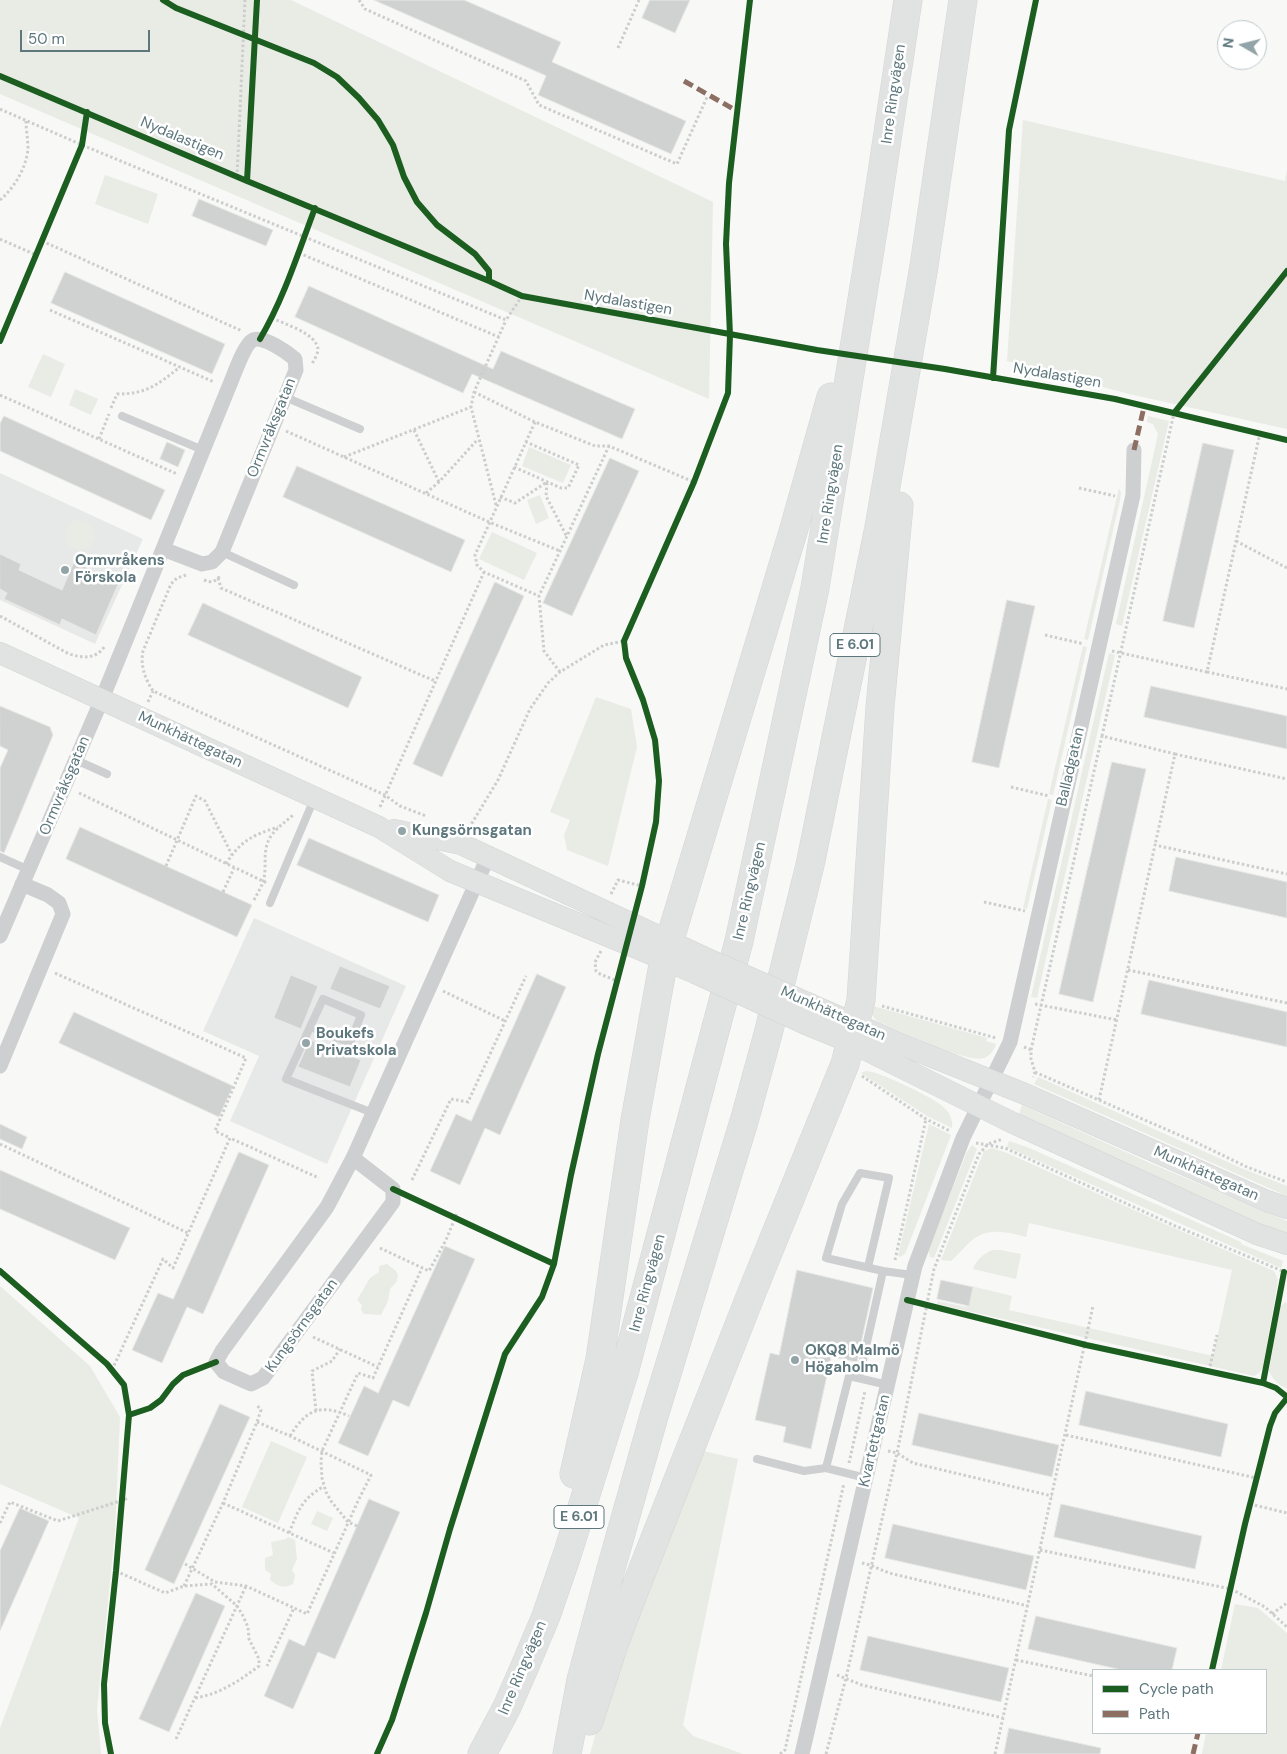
<!DOCTYPE html>
<meta charset="utf-8">
<style>
body{margin:0}
#map{position:relative;width:1287px;height:1754px;overflow:hidden;background:#f8f8f7;font-family:"DM Sans",sans-serif}
canvas{display:block}
.legend{position:absolute;left:1092px;top:1669px;width:175px;height:65px;box-sizing:border-box;background:#fff;border:1px solid #bec9cb;margin:0;padding:6px 9px;list-style:none;font-size:15px;color:#5d777d}
.legend li{display:flex;align-items:center;gap:10px;height:25px}
.legend b{width:25px;border:1px solid #bec9cb}
.north{position:absolute;left:1217px;top:20px;width:50px;height:50px;box-sizing:border-box;background:#fff;border:1px solid #bec9cb;border-radius:50%;rotate:278deg;font-size:14px;font-weight:700;line-height:20px;text-align:center;color:#5d777d}
.north::after{content:'';display:block;margin:auto;width:18px;height:22px;background:#93a4a8;clip-path:polygon(50% 0,100% 100%,50% 72%,0 100%)}
.scale{position:absolute;left:20px;top:30px;width:130px;height:22px;box-sizing:border-box;border:2px solid #5d777d;border-top:0;padding-left:6px;font-size:15px;line-height:18px;white-space:nowrap;color:#5d777d;-webkit-text-stroke:4px #fff;paint-order:stroke}
</style>
<div id="map">
<canvas width="1287" height="1754"></canvas>
<ul class="legend">
<li><b style="height:6px;background:#1b5e20"></b>Cycle path</li>
<li><b style="height:6px;background:#8d6e63"></b>Path</li>
</ul>
<div class="north">N</div>
<div class="scale">50 m</div>
</div>
<script>
const ctx = document.querySelector('canvas').getContext('2d');
ctx.lineJoin = 'round';
function fillPath(path, color) { ctx.fillStyle = color; ctx.fill(path, 'evenodd'); }
function trace(path, color, width, dash) { ctx.strokeStyle = color; ctx.lineWidth = width; ctx.lineCap = dash ? 'butt' : 'round'; ctx.setLineDash(dash || []); ctx.stroke(path); }
function write(font, color, halo, rows, align = 'center') {
  ctx.font = font + ' "DM Sans",sans-serif'; ctx.lineWidth = 5; ctx.setLineDash([]); ctx.textBaseline = 'middle'; ctx.strokeStyle = halo; ctx.fillStyle = color; for (const [text, x, y, turn = 0] of rows) {
    ctx.save(); ctx.translate(x, y); ctx.rotate((+turn || 0) * Math.PI / 180); ctx.textAlign = isNaN(turn) ? turn : align; if (halo) ctx.strokeText(text, 0, 0); ctx.fillText(text, 0, 0); ctx.restore();
  }
}
const built = new Path2D(`
 M0 473 143 539 95 644 0 600Z
 M254 918 406 986 327 1164 230 1121 259 1056 203 1031Z`);
const green = new Path2D(`
 M0 0H291L713 202 709 399 0 94Z
 M1023 120 1285 181 1287 170V429L1129 394 1007 361Z
 M105 175 158 194 148 224 95 204Z
 M43 354 65 364 51 397 28 387Z
 M75 389 98 399 91 415 69 405Z
 M1148 416 1169 421 1122 626 1116 624 1158 434 1153 424 1147 422Z
 M529 447 571 465 563 483 522 466Z
 M1119 488 1121 493 1120 500 1088 640 1084 639Z
 M540 495 549 518 536 524 527 500Z
 M65 535a15 15 0 1 1 30 0a15 15 0 1 1-30 0Z
 M492 532 537 553 524 580 479 559Z
 M1083 646 1087 647 1053 795 1049 794Z
 M1109 653 1115 655 1037 998 1031 997Z
 M596 697 631 709 637 747 608 866 567 850 564 835 570 820 550 812Z
 M1048 799 1052 800 1027 909 1023 908Z
 M866 1004 987 1038 986 1041 996 1044C994 1050 990 1056 984 1058 966 1064 897 1029 877 1021L869 1012Z
 M866 1071C878 1071 930 1096 941 1105 949 1111 953 1118 952 1128L927 1116 861 1073Z
 M1038 1077 1241 1168 1287 1186V1196L1034 1084Z
 M1022 1105 1150 1163 1287 1221V1235L1260 1224 1018 1117Z
 M929 1124 951 1135 905 1254 900 1257 898 1256Z
 M1009 1141 1027 1147 1241 1242V1244L1283 1261 1281 1268 1007 1147Z
 M972 1145 977 1149 934 1258 930 1257 928 1250 967 1152Z
 M992 1148 1007 1153 1167 1225 1274 1271 1278 1280 1263 1367 1259 1373 1254 1376 937 1304 938 1301 966 1307 971 1286 1012 1296 1009 1310 1213 1356 1232 1270 1029 1223 1026 1237C1007 1232 988 1227 971 1241 964 1247 958 1255 951 1261L941 1260 984 1151Z
 M992 1250H1000L1021 1254 1016 1279 973 1269C977 1259 982 1255 992 1250Z
 M387 1264 396 1271 398 1275 397 1281 390 1289 388 1301 381 1315 364 1314 361 1310 362 1305 357 1300 370 1278 379 1272V1266Z
 M0 1286 90 1366 120 1417 115 1532 97 1710 101 1754H0V1728L79 1518 0 1484Z
 M1285 1302 1287 1303V1388C1278 1386 1273 1379 1269 1371L1280 1307Z
 M271 1441 307 1457 278 1523 242 1507Z
 M703 1451 738 1459 683 1725 693 1736 743 1754H590L603 1706Z
 M317 1511 333 1518 327 1531 311 1524Z
 M288 1537 295 1540 297 1559 292 1570 295 1575 293 1584C283 1589 278 1586 270 1580L271 1574 265 1570V1558L273 1555 271 1542 286 1539Z
 M1235 1604 1258 1608 1287 1633V1754H1202L1206 1733H1266V1670H1221Z`);
const building = new Path2D(`
 M374 0H464L561 42 552 62 686 121 671 154 538 95 546 76Z
 M650 0H690L675 33 642 18Z
 M199 199 273 230 266 246 192 216Z
 M65 272 225 344 212 374 51 303Z
 M309 286 493 369 501 351 635 409 622 439 472 374 463 393 295 317Z
 M4 416 165 490 151 520 0 451V424Z
 M167 442 185 450 178 467 160 459Z
 M1203 443 1234 450 1194 628 1163 621Z
 M610 458 639 471 572 616 543 603Z
 M297 466 465 540 451 572 283 497Z
 M0 554 21 564 19 570 62 590 74 562 119 582 96 635 62 619 60 625 4 599 7 593 0 589Z
 M495 582 524 596 442 777 413 764Z
 M1007 600 1035 606 999 768 972 762Z
 M203 603 362 677 348 708 188 635Z
 M1151 686 1287 716V749L1144 717Z
 M0 706 50 727 53 735 4 853 0 851V768L8 750 0 746Z
 M1112 762 1146 769 1093 1002 1059 994Z
 M80 827 252 905 237 937 66 859Z
 M309 838 439 895 428 922 297 865Z
 M1176 857 1287 882V918L1169 891Z
 M340 966 390 986 380 1009 330 989Z
 M537 974 566 987 500 1135 485 1128 460 1185 430 1171 456 1114 471 1121Z
 M291 975 318 986 301 1029 274 1018Z
 M1149 980 1287 1012V1047L1141 1014Z
 M74 1012 233 1086 219 1117 59 1043Z
 M310 1040 361 1060 350 1087 298 1067Z
 M0 1124 27 1137 22 1149 0 1139Z
 M239 1152 269 1165 203 1314 187 1307 162 1363 132 1350 158 1293 173 1299Z
 M0 1170 130 1228 115 1260 0 1209Z
 M445 1246 475 1259 409 1407 393 1400 368 1456 338 1443 364 1386 378 1393Z
 M797 1270 873 1288 857 1362 831 1357 811 1449 783 1442 786 1427 755 1420 770 1353 779 1355Z
 M941 1280 973 1287 969 1306 937 1299Z
 M1086 1391 1228 1424 1221 1457 1079 1425Z
 M220 1404 250 1417 174 1584 145 1570Z
 M919 1413 1059 1445 1052 1477 912 1445Z
 M369 1499 400 1512 335 1659 318 1652 293 1709 264 1696 289 1639 304 1646Z
 M1061 1504 1202 1536 1195 1569 1054 1537Z
 M20 1508 49 1521 0 1631V1551Z
 M893 1524 1034 1556 1026 1590 885 1558Z
 M196 1593 225 1606 169 1732 139 1719Z
 M1036 1616 1177 1648 1172 1670H1122L1028 1649Z
 M868 1636 1009 1668 1001 1702 860 1670Z
 M1009 1728 1101 1748 1100 1754H1004Z`);
const path = new Path2D(`
 M359 0 365 9 526 81 539 105 677 164 708 95
 M618 48 639 0
 M0 109 82 145 506 320 522 296
 M237 177 245 0
 M0 200C15 187 26 168 28 149 28 139 26 130 26 121
 M0 239 36 255
 M42 241 242 331
 M299 253 499 337
 M50 310 214 382
 M272 318C284 324 316 333 318 349 318 354 314 360 312 364
 M474 392 535 422 595 446H609L694 482
 M0 395 177 474
 M111 408 117 394C147 394 157 385 180 367
 M535 422 475 555 477 565 484 572 539 596
 M414 430 439 482
 M286 431 489 522 560 551
 M99 439 109 414
 M344 457 471 407
 M514 467 561 488H568L579 465 526 442
 M1079 488 1115 496
 M426 493 439 482 478 439
 M500 497 515 503 547 482 546 496 567 537
 M496 505 471 407 474 392 506 320
 M1236 541 1287 568
 M186 575 177 578 171 584 143 651C140 665 145 679 153 691L385 795 400 806 426 816
 M218 578 221 588 435 681
 M204 580C211 583 215 582 220 576
 M0 616 69 654C83 658 95 660 105 646
 M1045 635 1084 644
 M1112 651 1207 672 1260 433
 M560 672 544 651 539 596 609 446
 M1207 672 1287 689
 M148 702 153 691
 M1102 736 1174 413
 M1175 754 1287 779
 M1011 787 1049 796
 M79 793 267 883
 M380 807 484 572
 M469 828 498 780 530 709 548 683 560 672 604 645 624 641
 M226 864C240 841 253 835 278 827
 M166 866 196 796 205 801 232 855
 M223 892 234 868
 M611 894 618 880 642 886
 M254 900C257 894 261 888 263 882 268 867 261 851 271 836 277 827 286 822 294 814
 M984 902 1025 911
 M601 951 595 962 596 971 600 974 617 981
 M1128 970 1287 1003
 M55 973 246 1058 215 1131 230 1138
 M443 991 505 1021
 M1035 1004 1117 1020
 M882 1006 996 1038
 M1024 1047 1031 1050V1059L1035 1072 1033 1077
 M1031 1050 1102 736 1175 754 1155 845
 M1035 1072 1193 1141 1247 1167 1287 1182
 M862 1076 926 1119 950 1131
 M1099 1100 1155 845 1287 874
 M976 1143 1005 1148 1173 1225 1287 1273
 M0 1144 188 1233
 M412 1180 451 1099 468 1102 526 976
 M380 1248 429 1271 446 1240 457 1213
 M895 1260 926 1119
 M313 1337 378 1367
 M112 1370 163 1259 173 1268 230 1138 319 1178
 M1209 1371 1217 1335
 M316 1411 312 1371 332 1361 340 1349
 M257 1422 290 1436 371 1475 358 1501 307 1614 294 1608 267 1666
 M1066 1435 1256 1478
 M290 1436C306 1410 320 1403 349 1416
 M888 1451 897 1453 913 1463 1052 1496
 M849 1463 865 1391
 M223 1503 334 1553
 M1250 1504 1287 1513
 M0 1523 10 1502 58 1521 129 1498
 M357 1526 348 1522 331 1501 326 1492 322 1478 321 1462 322 1451 358 1373 373 1378 422 1268
 M289 1533C299 1509 301 1500 324 1486
 M1040 1550 1231 1589 1265 1607 1287 1627
 M862 1563 870 1565 889 1573 1028 1606
 M185 1564 215 1582 246 1586 294 1608
 M116 1571 165 1593 184 1586 212 1584 237 1606 242 1614 248 1627 249 1639 259 1659V1666C239 1681 220 1694 195 1698
 M184 1586 223 1503 257 1422 261 1410 256 1404
 M1272 1614 1287 1603
 M1016 1660 1093 1676
 M837 1675 862 1685 1003 1718
 M176 1739 246 1586
 M780 1754 785 1750 844 1483
 M826 1754 846 1678 897 1453 934 1269 979 1154 988 1144 1003 1139
 M995 1754 1093 1306`);
const lane = new Path2D(`
 M285 397 360 429
 M122 416 203 450
 M222 552 294 585
 M76 760 107 774
 M0 857 29 870
 M270 903 314 799
 M311 1027 350 1043 361 1015 323 999 286 1079 373 1113
 M868 1267 889 1178 860 1173 842 1204 826 1258 883 1271 912 1275
 M859 1378 883 1271
 M757 1459 804 1471 826 1468 866 1478
 M826 1468 849 1376 888 1385`);
const street = new Path2D(`
 M0 936 102 699 228 389C233 378 244 344 253 340 263 335 288 353 295 359L296 370 222 552 212 562 202 564 163 549
 M0 1066 63 914 59 903 48 895 22 884
 M353 1158 393 1189V1202L263 1378 251 1384 224 1372 216 1362 222 1351 327 1207 353 1158 488 857
 M802 1754 915 1266 963 1138 1010 1042 1133 495 1134 450`);
const secondary = new Path2D(`
 M0 653 379 827 450 871 637 948 695 973
 M394 830 461 844 701 956
 M812 1005 910 1048 1025 1094 1267 1201 1287 1208
 M808 1025 850 1042 1011 1122 1257 1234 1287 1244`);
const highway = new Path2D(`
 M574 1474 600 1359 635 1120 664 959 793 532 831 397
 M589 1721 614 1644 633 1594 752 1292 845 1064 861 1000 880 707 899 506
 M482 1754 507 1707 525 1666 546 1616 567 1555 624 1373 739 941 815 588 875 219 908 0
 M567 1754 581 1680 610 1572 654 1416 745 1118 768 1034 810 865 879 527 924 266 963 0`);
const secondaryBridge = new Path2D(`
 M701 956 812 1005
 M695 973 808 1025`);
const quiet = new Path2D(`
 M684 81 737 111
 M1134 450 1144 407
 M1193 1754 1198 1733`);
const cycleway = new Path2D(`
 M163 0 176 8 314 63 337 77 359 98 378 120 393 145 404 177 417 202 437 225 475 254 489 271V281
 M0 76 247 181 489 281 522 296 817 350 945 369 1115 399 1287 440
 M247 181 257 0
 M260 339C284 298 298 253 315 208
 M0 341 82 145 87 112
 M993 378 1009 130 1036 0
 M1174 413 1287 271
 M393 1189 554 1264
 M0 1271 107 1364 124 1385 129 1415 116 1571 104 1684 105 1723 111 1754
 M907 1300 1086 1345 1263 1383 1276 1388 1287 1397
 M1263 1383 1284 1272
 M129 1415 150 1408 161 1400 173 1384 183 1375 216 1362
 M1212 1670 1245 1524 1270 1426 1275 1413 1287 1398
 M377 1754 392 1720 426 1613 450 1529 505 1354 542 1297 554 1264 571 1175 598 1054 642 886 656 822 659 781 655 740 643 700 626 658 624 641 694 482 728 393 730 335 726 244 729 183 750 0`);
const markers = [
 [65,570,5,"#93a4a8"],
 [402,831,5,"#93a4a8"],
 [306,1043,5,"#93a4a8"],
 [795,1360,5,"#93a4a8"]
];
const shields = [
 [855,645,50],
 [579,1517,50]
];
const shieldNames = [
 ["E 6.01",855,645],
 ["E 6.01",579,1517]
];
const streetNames = [
 ["Inre Ringvägen",894,94,-82],
 ["Nydalastigen",182,139,23],
 ["Nydalastigen",628,303,10],
 ["Nydalastigen",1057,376,10],
 ["Ormvråksgatan",272,428,-68],
 ["Inre Ringvägen",831,494,-81],
 ["Munkhättegatan",190,740,25],
 ["Balladgatan",1071,767,-77],
 ["Ormvråksgatan",65,786,-67],
 ["Inre Ringvägen",750,891,-77],
 ["Munkhättegatan",833,1014,24],
 ["Munkhättegatan",1206,1174,24],
 ["Inre Ringvägen",648,1283,-75],
 ["Kungsörnsgatan",302,1326,-54],
 ["Kvartettgatan",875,1441,-77],
 ["Inre Ringvägen",523,1668,-67]
];
const poiNames = [
 ["Ormvråkens",75,561],
 ["Förskola",75,578],
 ["Kungsörnsgatan",412,831],
 ["Boukefs",316,1034],
 ["Privatskola",316,1051],
 ["OKQ8 Malmö",805,1351],
 ["Högaholm",805,1368]
];
fillPath(built, '#e7e9e8');
fillPath(green, '#e9ebe5');
fillPath(building, '#d0d2d2');
trace(building, '#e7e7e6', 1);
trace(secondary, '#d3d5d5', 22);
trace(highway, '#d5d6d6', 29);
trace(path, '#cccecd', 3, [2.5, 2.5]);
trace(lane, '#cecfd0', 8);
trace(street, '#cecfd0', 15);
trace(secondary, '#e1e2e2', 21);
trace(highway, '#e1e2e2', 28);
trace(secondaryBridge, '#d3d5d5', 22, []);
trace(secondaryBridge, '#e1e2e2', 21);
trace(quiet, '#8d6e63', 5, [10, 5]);
trace(cycleway, '#1b5e20', 6);
for (const [x, y, r, color] of markers) { const dot = new Path2D(); dot.arc(x, y, r, 0, 2 * Math.PI); ctx.fillStyle = color; ctx.fill(dot); trace(dot, '#fff', 2); }
for (const [x, y, w] of shields) { const box = new Path2D(); box.roundRect(x - w / 2, y - 11.5, w, 23, 4); ctx.fillStyle = '#fff'; ctx.fill(box); trace(box, '#5d777d', 1); }
write('bold 14px', '#5d777d', null, shieldNames);
write('15px', '#5d777d', '#fff', streetNames);
write('bold 15px', '#5d777d', '#fff', poiNames, 'left');
</script>
